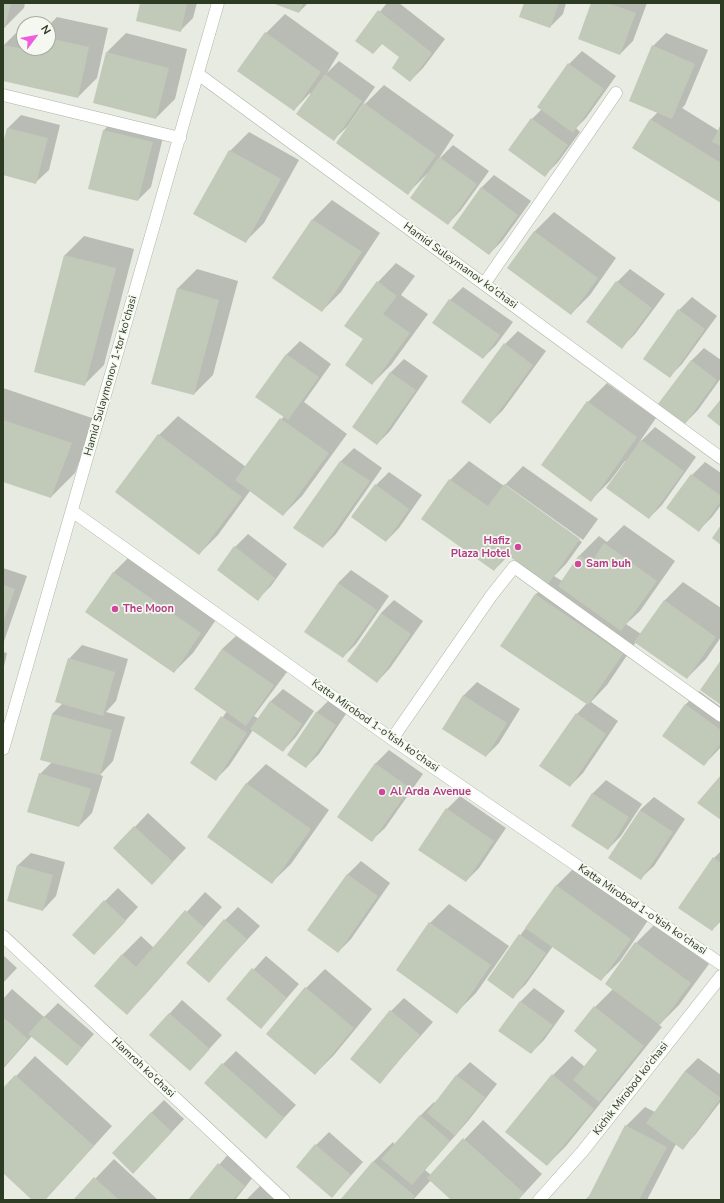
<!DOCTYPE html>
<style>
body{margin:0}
#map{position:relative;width:724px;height:1203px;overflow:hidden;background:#e7ebe1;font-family:"Nunito Sans",sans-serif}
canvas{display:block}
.frame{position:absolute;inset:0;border:4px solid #2c3b22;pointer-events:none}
.north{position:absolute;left:16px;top:16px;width:40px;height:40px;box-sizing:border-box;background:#f5f8f1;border:1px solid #a5ac9e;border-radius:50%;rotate:58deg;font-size:11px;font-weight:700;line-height:16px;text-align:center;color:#2c3b22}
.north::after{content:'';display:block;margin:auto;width:14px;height:18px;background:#ed5ddd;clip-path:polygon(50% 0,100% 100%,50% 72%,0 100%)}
</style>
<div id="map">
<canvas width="724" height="1203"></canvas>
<div class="frame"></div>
<div class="north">N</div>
</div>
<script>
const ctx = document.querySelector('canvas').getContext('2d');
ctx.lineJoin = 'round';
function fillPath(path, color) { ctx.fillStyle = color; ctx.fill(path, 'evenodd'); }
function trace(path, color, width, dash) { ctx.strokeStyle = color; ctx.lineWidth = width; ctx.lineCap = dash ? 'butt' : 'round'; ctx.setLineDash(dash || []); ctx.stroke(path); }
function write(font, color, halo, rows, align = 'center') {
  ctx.font = font + ' "Nunito Sans",sans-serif'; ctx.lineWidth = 3.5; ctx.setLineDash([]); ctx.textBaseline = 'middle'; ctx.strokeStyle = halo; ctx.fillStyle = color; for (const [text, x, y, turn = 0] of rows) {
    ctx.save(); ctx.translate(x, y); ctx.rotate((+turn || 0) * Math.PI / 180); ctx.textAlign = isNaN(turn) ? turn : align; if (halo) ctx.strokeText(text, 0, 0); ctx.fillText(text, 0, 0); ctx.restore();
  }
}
const shadow = new Path2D(`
 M3 3H25L24 8 5 27H3Z
 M141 3H197L193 18 180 31Z
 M274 3H308L299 12Z
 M387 3H399L445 39 423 68 410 81 401 57 383 43 373 53 356 41Z
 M525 3H566L563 14 550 27Z
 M592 3H647L633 41 620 54Z
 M285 14 339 53 327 73 339 61 375 87 347 127 333 140 310 93 294 110 266 33Z
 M57 17 108 28 97 78 78 97 3 80 4 45 23 26 24 27V48H48V26Z
 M126 33 187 49 175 99 156 118 107 52Z
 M666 33 708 50 685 105 682 108 719 131 721 127V202L634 147 651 119 658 112 653 46Z
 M582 51 616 76 586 118 576 128 580 132 558 162 545 175 532 119 542 109 569 64Z
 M384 85 454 135 438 160 453 145 489 171 461 210 448 224 428 173 408 193 365 104Z
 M21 115 60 125 49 170 35 183 3 174V147L8 128Z
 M117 117 165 129 151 187 138 200 90 188 104 130Z
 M249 132 299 160 264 223 245 242 230 151Z
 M494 175 531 201 502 241 489 254 481 188Z
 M332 200 380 233 341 292 322 311 274 278 313 219Z
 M554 212 616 258 590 295 571 314 508 268 535 231Z
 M84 236 134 249 104 365 85 384 35 371 65 255Z
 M396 263 415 276 401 295 428 314 391 365 372 384 365 339 378 282Z
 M197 269 238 281 213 375 194 394 178 288Z
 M630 269 665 294 635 334 622 347 587 322 617 282Z
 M463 287 513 322 496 345 483 358 434 323 450 300Z
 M692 297 717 316 682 364 669 377 679 310Z
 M518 331 546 351 503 410 490 423 462 402 505 344Z
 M300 341 331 364 304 402 347 434 302 496 283 515 250 491 218 535 199 554 116 492 159 435 178 416 246 467 284 416 257 397 287 354Z
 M704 348 721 360V378L698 410 685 423 691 361Z
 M404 359 428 376 390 431 377 444 353 427 391 372Z
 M607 383 656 418 638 444 655 427 696 457 662 505 649 518 625 461 610 481 591 500 588 402Z
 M3 388 95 419 75 473 51 497 3 481Z
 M354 448 382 468 336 534 323 547 295 527 341 461Z
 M469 461 504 486 523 466 598 519 583 540 506 485V487L582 542 566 564 554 576 562 581 580 555 599 536 607 542 624 525 675 561 640 611 626 624 641 634 664 601 683 582 721 608V637L706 659 687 678 636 642 607 685 591 702 618 721 583 773 570 786 577 714 587 703 535 595 548 583 509 555 494 570 422 519 450 480Z
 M705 462 721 473V505L712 517 699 530 692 475Z
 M389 472 422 495 399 528 386 541 376 485Z
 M248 534 287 564 271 586 258 599 235 547Z
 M132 554 220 614 193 653 174 672 113 573Z
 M3 568 27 576 3 644Z
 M351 570 389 596 356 644 343 657 338 583Z
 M394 600 423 621 390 668 377 682 381 613Z
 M236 636 287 672 254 716 259 719 270 702 283 689 314 711 296 737 283 751 253 730 229 766 216 779 191 763 227 711 195 689 222 649Z
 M82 645 128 659 116 701 106 712 125 717 113 761 100 775 103 776 92 813 79 826 40 774 52 762V714L63 703 69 659Z
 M3 652 7 653 3 671Z
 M477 682 520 709 499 743 486 756 443 729 464 695Z
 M699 691 721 707V747L704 765 664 736 686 704Z
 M330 699 348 711 319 754 306 767 288 755 317 712Z
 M389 750 423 774 385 828 371 841 338 817 376 763Z
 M266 764 329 810 291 864 272 882 209 837 247 783Z
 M606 780 642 804 621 836 608 849 572 825 593 793Z
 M460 796 506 828 479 868 466 881 447 809Z
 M654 797 685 819 654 866 640 879V810Z
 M148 813 186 848 165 870 115 848Z
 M721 851V921L712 930 714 858Z
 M31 853 65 862 56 896 43 910 17 866Z
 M361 861 390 883 351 939 338 952 308 930 348 874Z
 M575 867 649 919 620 961 601 980 553 946 526 984 513 997 488 980 556 886Z
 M118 888 138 907 107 941 105 901Z
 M205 892 222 907 145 995 126 1014 122 955 141 936 154 948Z
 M449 904 509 946 476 993 457 1012 430 923Z
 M238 907 260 926 209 981 225 920Z
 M655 924 709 964 679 1005 659 1025 662 1027 612 1089 566 1146 547 1165 553 1075 572 1056 585 1067 598 1050 595 1007 613 989 636 943Z
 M3 955 17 968 3 983Z
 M266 956 299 984 261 1028 227 999Z
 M325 969 372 1009 334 1055 315 1074 306 988Z
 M534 988 565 1011 544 1040 531 1053 499 1031 521 1001Z
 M12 989 44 1017 58 1003 94 1034 67 1065 32 1036 3 1069V999Z
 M404 998 433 1022 380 1082 391 1011Z
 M182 1000 222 1035 190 1070 150 1035Z
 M236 1051 296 1105 266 1137 223 1064Z
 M35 1056 112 1126 45 1200H34L3 1172V1090Z
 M698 1058 721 1075V1101L695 1135 682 1149 676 1144 647 1200H585L591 1194 626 1126 645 1107 655 1112 685 1071Z
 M470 1062 497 1084 468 1121 425 1170 431 1175 483 1120 542 1174 518 1200H453L431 1180 413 1200H341L374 1161 393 1142 395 1145 421 1115 434 1102 435 1103 457 1075Z
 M164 1100 184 1119 146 1159 151 1113Z
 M329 1132 363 1162 332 1197 316 1145Z
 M231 1151 257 1172 235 1200H189Z
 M114 1159 158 1200H75Z
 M264 1182 285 1200H246Z`);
const building = new Path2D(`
 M3 3H11L5 28H3Z
 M140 3H187L181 32 136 21Z
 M272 3H303L299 13Z
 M524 3H559L550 28 519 17Z
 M591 3H608L636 13 620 55 578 39Z
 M378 10 432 53 410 82 392 68 399 57 382 44 373 54 355 41Z
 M265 32 321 72 294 111 237 71Z
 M48 38 89 47 78 98 3 81V45L34 51 35 48H48Z
 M652 45 695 64 672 119 629 101Z
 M106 52 169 68 156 119 93 103Z
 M568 63 604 89 573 133 537 107Z
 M325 74 362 101 334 141 296 114Z
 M364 103 436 155 408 195 336 143Z
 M531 118 568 145 545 177 508 150Z
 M650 119 721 163V203L632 148Z
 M721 124V146L712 142Z
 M7 128 48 138 36 184 3 175V143Z
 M103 130 153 142 138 201 88 189Z
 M229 150 281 179 246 243 193 214Z
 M439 157 477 184 448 225 410 198Z
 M481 187 518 215 489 255 452 228Z
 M312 219 362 252 322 312 272 278Z
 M534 231 598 278 571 315 507 268Z
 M64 255 116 268 85 386 34 372Z
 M377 281 397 296 383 314 410 333 372 385 345 365 363 339 344 326Z
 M616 281 652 308 622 349 586 322Z
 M177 288 219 300 194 395 151 384Z
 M449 299 500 335 483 359 432 323Z
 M678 309 705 329 670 378 643 359Z
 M504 343 533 365 490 424 461 402Z
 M286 354 319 377 288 420 255 397Z
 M691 360 717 380 685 424 658 404Z
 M390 372 416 390 377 445 352 427Z
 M721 399V427L707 416Z
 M587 401 637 437 591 502 541 465Z
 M280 418 329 453 283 516 235 480Z
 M3 420 72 443 51 498 3 482Z
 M158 434 242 497 199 555 115 492Z
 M641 440 684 471 649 519 606 488Z
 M340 461 370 481 323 548 293 528Z
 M691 474 721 496V501L699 532 666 508Z
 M449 479 488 506 504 484 580 539 548 584 506 554 494 571 421 519Z
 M375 484 409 509 386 542 351 517Z
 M721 525V545L712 538Z
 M604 543 657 581 621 631 558 586 579 555 591 563Z
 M234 546 275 578 258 601 217 570Z
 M113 572 201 633 174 673 85 612Z
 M338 583 377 610 343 658 304 632Z
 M3 585 15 589 3 623Z
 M535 594 623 654 588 705 500 646Z
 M664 600 716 637 687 679 634 642Z
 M381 613 411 634 377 683 347 661Z
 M222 649 274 685 246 726 194 689Z
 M68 658 115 672 103 716 55 702Z
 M721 660V705L700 690Z
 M463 695 507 723 486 757 442 729Z
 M270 701 302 724 283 752 250 729Z
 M685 704 721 730V743L704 766 662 736Z
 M316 712 336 725 306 768 287 755Z
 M576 713 606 734 570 787 539 766Z
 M52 714 112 730 100 775 40 760Z
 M221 716 247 733 216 781 190 763Z
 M375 763 410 788 372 842 337 817Z
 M39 773 91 789 79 827 27 812Z
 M721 775V820L697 803Z
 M246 783 311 829 272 884 207 837Z
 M592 793 629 817 608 850 571 826Z
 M446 808 494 841 466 882 418 850Z
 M640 810 673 832 641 880 608 858Z
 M134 826 173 862 152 885 113 848Z
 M713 857 721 863V919L712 931 678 908Z
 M17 865 53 875 43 911 7 901Z
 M347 874 378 896 338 953 307 930Z
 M556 885 631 939 601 981 525 928Z
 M104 900 126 921 94 955 72 935Z
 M185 910 204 927 127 1015 94 986 122 954 136 967Z
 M224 919 247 939 209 983 186 963Z
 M429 922 491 965 457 1014 396 970Z
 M519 934 546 953 513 999 487 980Z
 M635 942 691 983 660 1025 605 984Z
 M252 968 287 998 261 1029 226 999Z
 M305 987 354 1028 315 1075 266 1034Z
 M520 1001 553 1025 531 1054 498 1031Z
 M594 1006 644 1046 599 1102 573 1080 597 1050 574 1031Z
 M390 1010 420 1035 380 1084 350 1059Z
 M169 1013 210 1049 190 1071 149 1035Z
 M44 1016 82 1048 67 1066 28 1034Z
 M3 1017 28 1039 3 1068Z
 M222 1063 284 1118 266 1139 204 1083Z
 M685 1071 721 1098 683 1150 646 1123Z
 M552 1074 594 1109 547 1166 505 1132Z
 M15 1075 94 1146 45 1200H32L3 1173V1088Z
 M456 1075 485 1097 455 1136 427 1113Z
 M151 1112 172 1132 133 1174 112 1153Z
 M420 1115 450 1141 412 1185 381 1159Z
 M625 1125 667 1147 639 1200H587Z
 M463 1138 524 1193 518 1200H451L427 1178Z
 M315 1144 351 1175 332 1198 296 1167Z
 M373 1161 415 1196 412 1200H340Z
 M218 1163 245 1186 233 1200H188Z
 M94 1177 119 1200H73Z`);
const minor = new Path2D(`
 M198 74 721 458
 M3 95 180 138
 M484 284 616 93
 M72 511 392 739 721 964
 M392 739 491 596 514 567 721 716
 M3 749 218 3
 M3 936 284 1200
 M539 1200 582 1152 721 976`);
const markers = [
 [518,547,4,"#d1479c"],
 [578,564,4,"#d1479c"],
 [115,609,4,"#d1479c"],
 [382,792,4,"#d1479c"]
];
const streetNames = [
 ["Hamid Suleymanov ko'chasi",460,266,36],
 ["Hamid Sulaymonov 1-tor ko'chasi",111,376,-74],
 ["Katta Mirobod 1-o'tish ko'chasi",375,726,35],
 ["Katta Mirobod 1-o'tish ko'chasi",642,910,34],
 ["Hamroh ko'chasi",143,1068,43],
 ["Kichik Mirobod ko'chasi",631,1089,-52]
];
const hotelNames = [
 ["Hafiz",510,541,"right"],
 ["Plaza Hotel",510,554,"right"],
 ["Sam buh",586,564],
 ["The Moon",123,609],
 ["Al Arda Avenue",390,792]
];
fillPath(shadow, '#0003');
fillPath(building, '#c1c9b9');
trace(minor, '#abb3a4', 13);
trace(minor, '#fff', 12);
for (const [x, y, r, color] of markers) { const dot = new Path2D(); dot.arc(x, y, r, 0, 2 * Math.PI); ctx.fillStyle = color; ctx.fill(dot); trace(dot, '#f5f8f1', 1.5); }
write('11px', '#2c3b22', '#f5f8f1', streetNames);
write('bold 11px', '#b23c85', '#f5f8f1', hotelNames, 'left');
</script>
